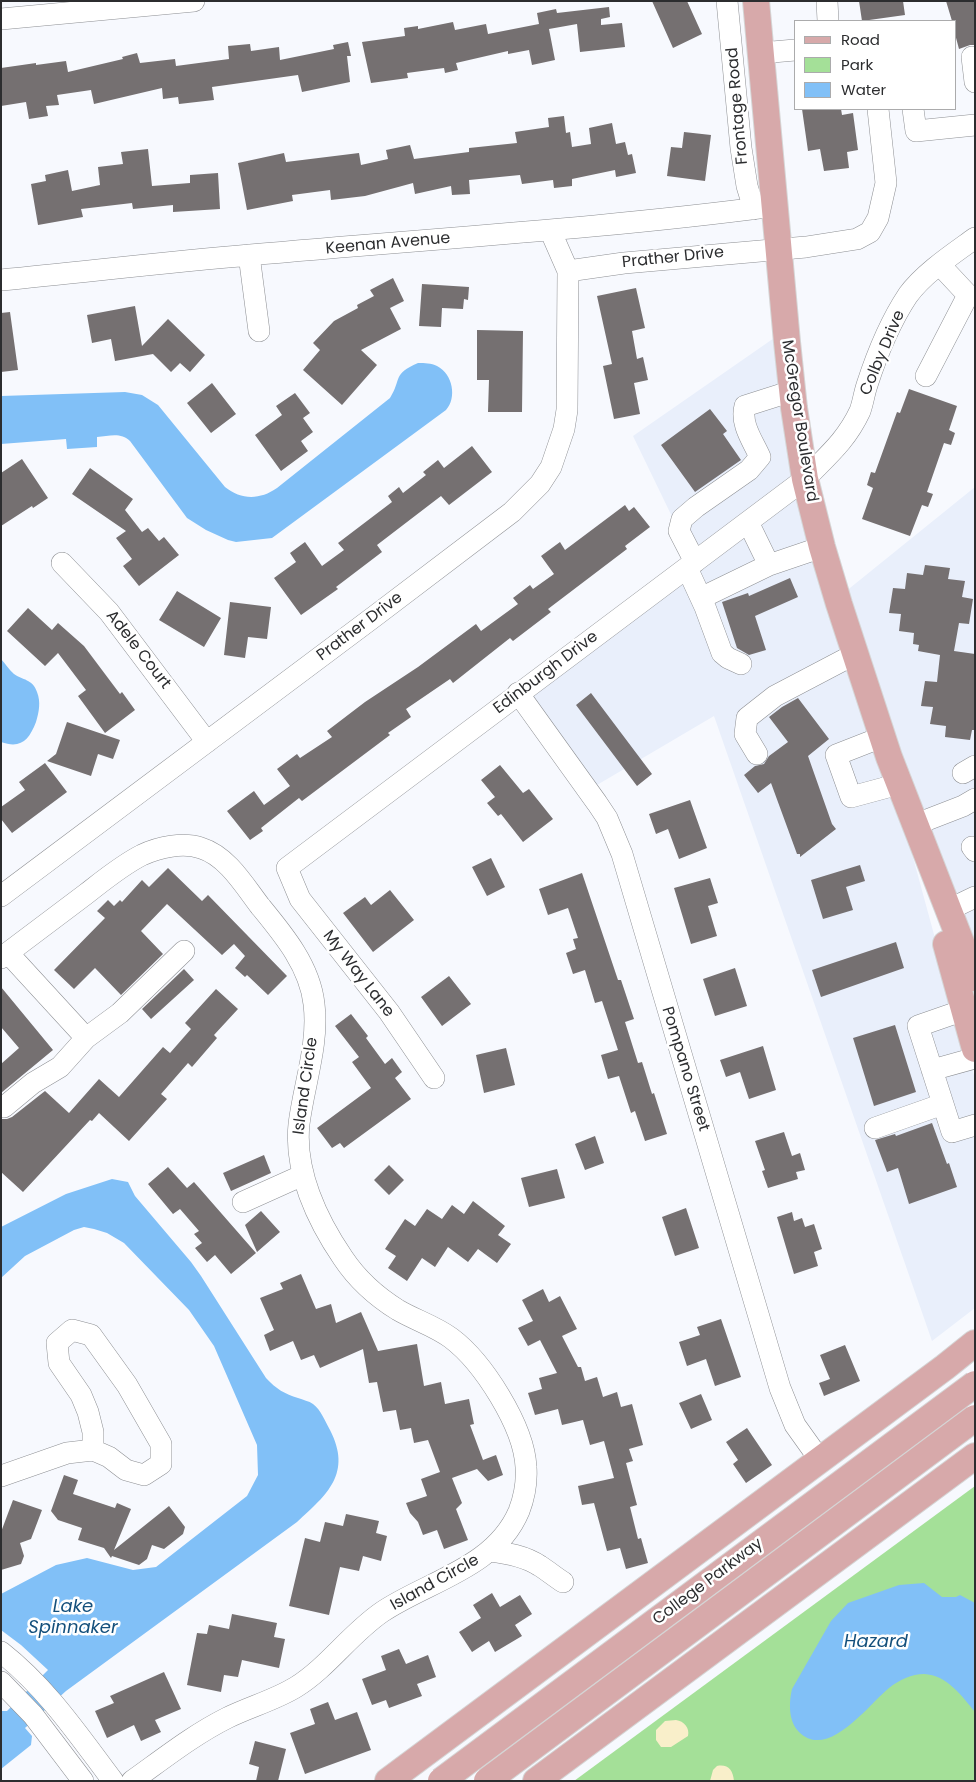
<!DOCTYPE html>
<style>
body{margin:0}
#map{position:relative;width:976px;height:1782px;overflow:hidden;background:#f7f9fe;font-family:Poppins,sans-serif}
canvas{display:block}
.frame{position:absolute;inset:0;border:2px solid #2c2d2f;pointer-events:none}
.legend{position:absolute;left:794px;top:20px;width:162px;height:90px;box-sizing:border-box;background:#fff;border:1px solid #ababac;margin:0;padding:6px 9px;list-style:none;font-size:15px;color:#2c2d2f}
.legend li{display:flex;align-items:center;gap:10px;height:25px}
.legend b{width:25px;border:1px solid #ababac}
</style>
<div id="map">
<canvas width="976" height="1782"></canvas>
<div class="frame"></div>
<ul class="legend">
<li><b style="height:6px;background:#d7a9aa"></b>Road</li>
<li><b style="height:14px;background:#a4e098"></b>Park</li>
<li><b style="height:14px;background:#81c0f7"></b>Water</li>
</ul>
</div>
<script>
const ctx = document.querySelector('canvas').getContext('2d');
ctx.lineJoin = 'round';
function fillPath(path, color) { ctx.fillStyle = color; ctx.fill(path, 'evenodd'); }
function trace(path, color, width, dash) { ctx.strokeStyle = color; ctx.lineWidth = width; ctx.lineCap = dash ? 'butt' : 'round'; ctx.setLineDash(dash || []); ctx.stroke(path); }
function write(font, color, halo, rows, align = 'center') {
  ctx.font = font + ' Poppins,sans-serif'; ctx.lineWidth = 5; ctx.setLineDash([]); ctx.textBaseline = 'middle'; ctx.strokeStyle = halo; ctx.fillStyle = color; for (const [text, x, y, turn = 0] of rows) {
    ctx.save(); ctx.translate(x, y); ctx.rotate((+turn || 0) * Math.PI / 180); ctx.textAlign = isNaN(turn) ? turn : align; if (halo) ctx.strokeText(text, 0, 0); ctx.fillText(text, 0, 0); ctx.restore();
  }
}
const built = new Path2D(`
 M777 336 905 828 966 1052 975 1078V1308L932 1341 714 716 597 785 520 684 693 560 633 436Z
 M975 487V953L923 823 845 592Z`);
const green = new Path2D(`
 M975 1486V1781H574Z`);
const sand = new Path2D(`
 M676 1720C684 1721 690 1728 688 1736L671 1747H661L656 1740V1730L665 1721Z
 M717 1766C728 1764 733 1770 734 1781H710L713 1770Z`);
const water = new Path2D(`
 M418 363C425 363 431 363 437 366 453 374 457 398 446 410L272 538 236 542 228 540 206 530 187 518 130 441C121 432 109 436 97 437V447L67 449 66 439 1 444V396L125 392 142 395 158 405 225 487C241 500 260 500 277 488L390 398C402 379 392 374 418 363Z
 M1 659C5 663 9 670 14 674 22 680 33 679 37 692 41 702 39 712 36 722 29 740 21 749 1 742Z
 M112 1179 128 1182 135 1196 191 1262 201 1276 266 1378C276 1389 285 1394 298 1398 303 1400 309 1401 313 1404 321 1410 325 1421 330 1430 352 1473 328 1494 297 1522L66 1691 25 1728 32 1736 31 1745 1 1769V1711H7L48 1670 21 1645 1 1630V1594L56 1565 87 1558 133 1570 156 1567 247 1496 258 1475 257 1445 214 1346 189 1310 124 1243 107 1233 94 1229 84 1227 74 1230 25 1256 1 1278V1227L66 1194Z
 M924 1583 942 1597H956L960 1595 975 1603V1712C962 1696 947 1675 924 1674 912 1674 899 1680 889 1688 869 1704 828 1761 799 1732 788 1721 789 1702 792 1689L831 1621 848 1603 899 1585Z`);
const building = new Path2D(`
 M652 1H687L702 34 673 48Z
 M859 1H903L905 15 862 21Z
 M946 1H975V45H970L959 49 955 34V21H952Z
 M609 7 610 17 601 19V25L622 23 625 47 580 52 577 24 549 29 555 60 532 65 529 50 508 54V51L456 63 458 70 445 73 444 68 407 73 408 78 371 83 362 42 405 36 404 28 418 26V29L453 22 455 30 486 24 488 34 539 24 537 13 556 9 557 13Z
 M348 42 351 56H347L350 82 302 92 298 75 212 87 214 100 179 104 178 97 163 99 162 88 94 104 91 90 57 95 59 105 46 106 48 116 29 119 26 102 1 106V68L36 63V65L66 61 68 72 123 59 122 57 137 53 140 63 175 59 176 66 229 59 228 46 250 44 251 51 279 47 280 60 334 49 333 45Z
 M802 109H841L842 115 853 113 858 150 847 152 849 168 824 171 820 149 808 151Z
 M564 116 566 133 570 132 572 147 591 144 589 128 612 123 616 144 625 142 628 155 632 154 636 173 616 177 615 170 572 179V186L554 188 553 180 522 184 520 175 469 180 470 194 452 195 451 186 415 194 413 183 365 196 331 200 330 190 292 195 293 201 247 210 238 163 284 153 286 162 359 153 361 165 388 159 386 150 410 145 414 159 469 152V148L517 143 515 132 549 127 548 118Z
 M684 132 711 135 705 181 667 176 671 147 682 148Z
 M148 149 152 186 190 183V175L218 173 220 209 173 212V205L133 209 132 203 81 209 83 217 38 225 31 184 46 181 45 175 68 170 72 191 100 185 98 167 123 164 121 152Z
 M393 278 404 301 390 308 401 329 361 350 377 365 342 405 303 370 320 350 313 343 334 321 358 308 357 305 374 296 370 290Z
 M422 284 469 287 468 300 464 299 463 309 442 308 441 327 419 326Z
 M636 288 645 328 632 331 637 359 643 357 648 380 634 383 640 414 614 419 603 366 612 364 597 296Z
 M135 306 142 346 168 319 205 355 190 372 180 363 171 372 153 354 115 361 111 339 92 343 87 315Z
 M10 312 18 370 1 372V313Z
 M477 330 523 331 522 412H488L489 380H477Z
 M212 383 236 414 211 433 187 403Z
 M909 389 957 406 949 430 955 433 951 445 944 443 927 492 933 494 928 507 922 505 910 536 862 519 873 488 867 485 871 472 875 473 897 412 900 413Z
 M295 393 310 413 303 418 313 432 301 441 308 451 281 471 255 435 282 415 276 406Z
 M710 409 727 431 723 434 741 460 695 492 661 445Z
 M472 446 492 472 449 505 441 496 377 545 382 552 336 587 338 589 301 615 274 578 296 562 290 553 305 542 322 566 344 550 338 543 392 502 388 496 399 487 403 493 426 475 423 472 438 460 444 468Z
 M22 459 48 498 33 508 32 506 1 526V473Z
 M90 468 133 499 125 510 142 532 148 528 159 541 164 537 179 555 139 586 123 566 132 559 116 538 126 531 72 494Z
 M625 505 629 511 634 507 650 527 625 546 627 549 548 609 551 612 513 641 510 638 453 683 450 679 406 709 411 717 388 733 390 735 302 801 299 798 261 828 263 831 250 840 227 811 254 791 264 805 290 786 277 769 297 754 300 758 332 737 327 731 365 702 418 667 476 624 481 631 518 604 513 598 530 585 533 589 554 574 541 556 560 542 565 550Z
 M925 565 950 568 948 579 965 581 962 597 973 599 969 624 959 623 954 651 975 654V730H972L970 740 945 737 946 726 930 724 933 707 921 706 925 681 937 682 940 655 918 651 919 645 913 644 914 633 899 631 901 614 889 613 893 588 905 589 907 573 923 575Z
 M790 578 798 597 755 616 766 650 749 655 737 648 722 602 748 593 749 596Z
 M177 591 221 618 204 647 159 620Z
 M230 602 271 607 267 639 248 637 245 658 224 655Z
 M28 608 52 630 58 623 84 646 120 694 122 692 135 710 105 733 78 696 86 690 58 653 45 666 7 631Z
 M591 693 652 774 637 786 576 705Z
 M798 698 829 739 808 756 832 824 836 829 800 857V854H797L771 783 758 793 744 775 755 766 764 764 769 756 788 742 769 717 782 707Z
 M67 722 120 740 113 759 98 754 91 776 47 761 56 754Z
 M45 763 67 792 12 833 1 819V807L25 790 19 782Z
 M500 765 523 793 529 789 553 819 523 842 501 814 498 816 487 803 495 797 481 780Z
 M690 800 707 848 679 859 668 829 656 834 649 814Z
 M491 858 505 887 487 896 472 867Z
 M860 865 865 881 846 887 853 910 823 919 811 880Z
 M168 868 202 901 208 895 287 976 268 995 247 975 245 977 235 968 245 956 234 944 222 955 167 904 141 931 163 954 121 995 95 968 74 989 54 970 105 918 97 911 108 900 114 906 120 900 122 902 142 880 149 887Z
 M582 873 618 980H621L634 1019 625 1022 638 1063 642 1062 652 1094 654 1093 667 1134 645 1141 635 1111 631 1113 619 1076 608 1079 601 1055 618 1050 602 1001 595 1003 585 970 573 974 566 953 576 949 573 939 578 938 568 908 548 915 539 889Z
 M710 878 718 903 708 906 717 936 691 944 674 888Z
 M390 890 414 920 373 952 343 913 365 897 371 905Z
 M896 942 904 968 821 997 812 970Z
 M735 968 747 1006 715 1016 703 979Z
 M184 969 194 980 151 1019 142 1009Z
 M449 976 471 1004 442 1026 421 997Z
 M1 987 53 1050 1 1093V1064L19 1048 1 1027Z
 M216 989 238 1009 214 1035 217 1038 192 1067 188 1063 161 1094 167 1099 129 1141 99 1113 92 1121 90 1120 23 1192 1 1172V1119H7L12 1117 45 1091 69 1113 99 1079 119 1097 163 1047 170 1053 191 1029 185 1023Z
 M351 1014 368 1036 366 1038 385 1064 392 1058 402 1072 395 1078 411 1099 344 1148 340 1143 332 1148 317 1128 371 1088 352 1062 359 1057 335 1026Z
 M895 1025 916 1092 874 1106 853 1038Z
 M763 1046 776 1090 749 1099 740 1072 726 1077 720 1060Z
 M506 1048 515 1085 484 1093 476 1055Z
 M932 1123 947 1164 949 1163 957 1187 909 1204 898 1168 887 1172 875 1140 895 1134 896 1136Z
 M784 1132 792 1156 800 1153 805 1170 796 1172 798 1179 768 1188 762 1171 765 1170 755 1141Z
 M595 1136 604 1163 585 1170 575 1144Z
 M264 1155 271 1173 231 1191 223 1173Z
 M389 1165 404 1180 389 1195 374 1180Z
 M168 1167 187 1188 194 1182 256 1253 231 1274 215 1255 207 1262 195 1248 202 1243 194 1234 199 1231 180 1209 173 1214 148 1184Z
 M557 1169 565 1198 529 1207 521 1178Z
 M473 1201 505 1226 498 1235 511 1244 497 1263 478 1249 468 1262 448 1247 435 1267 422 1258 407 1281 388 1268 396 1256 385 1249 405 1219 415 1226 427 1209 442 1219 452 1205 464 1214Z
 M686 1208 699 1248 675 1256 662 1217Z
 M261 1211 280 1232 257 1252 245 1225Z
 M792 1212 794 1221 802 1218 805 1227 814 1224 822 1249 814 1252 818 1266 794 1274 777 1217Z
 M301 1274 316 1309 331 1304 336 1323 361 1312 378 1351 417 1344 424 1386 441 1382 445 1404 469 1399 474 1424 470 1425 483 1460 496 1455 503 1475 488 1481 477 1469 452 1478 462 1503 456 1509 468 1540 444 1549 437 1530 423 1535 418 1522 410 1513 406 1503 427 1496 421 1479 440 1472 428 1440 414 1443 411 1428 400 1430 396 1410 383 1412 377 1382 369 1383 363 1349 320 1368 314 1355 301 1360 293 1341 270 1351 264 1335 274 1330 260 1298 283 1289 280 1283Z
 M543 1289 549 1302 560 1296 577 1329 562 1336 578 1367H581L585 1381 597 1377 603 1397 617 1392 621 1407 632 1404 643 1445 629 1449 633 1461 626 1463 637 1505 630 1507 638 1539 641 1538 648 1563 626 1569 620 1548 607 1551 594 1503 582 1505 578 1486 614 1478 604 1441 590 1445 583 1420 562 1425 558 1409 535 1415 528 1393 542 1389 539 1378 557 1373 540 1340 528 1346 518 1328 533 1321 522 1300Z
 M721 1319 741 1377 715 1386 706 1359 687 1366 679 1342 700 1335 697 1327Z
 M845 1345 860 1381 824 1396 819 1383 830 1379 820 1355Z
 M701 1394 712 1420 691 1429 679 1403Z
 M747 1428 772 1465 746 1483 733 1464 738 1460 726 1442Z
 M64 1475 78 1480 73 1494 115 1508 117 1503 131 1509 114 1550 169 1506 185 1527 183 1534 164 1549 152 1545 147 1559 139 1565 112 1556 111 1558 104 1548 78 1540 82 1528 58 1520 51 1511Z
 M13 1500 42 1510 31 1539 20 1543 24 1556 21 1564 1 1570V1532Z
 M346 1514 379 1521 376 1533 387 1536 381 1561 363 1556 359 1571 340 1567 329 1615 289 1606 305 1538 320 1542 325 1522 343 1526Z
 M492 1593 500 1607 520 1595 532 1614 515 1625 522 1636 495 1652 489 1641 472 1652 459 1632 481 1618 473 1605Z
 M232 1614 277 1623 274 1637 285 1639 279 1668 242 1660 238 1677 224 1675 221 1692 187 1685 197 1633 207 1634 209 1625 229 1629Z
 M399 1649 406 1664 428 1655 436 1677 417 1684 422 1696 389 1708 386 1700 372 1705 362 1679 386 1670 381 1656Z
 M164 1672 181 1709 155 1720 161 1732 141 1741 134 1725 107 1738 95 1711 114 1703 110 1696Z
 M328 1702 335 1720 357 1712 371 1750 305 1774 290 1733 315 1724 310 1709Z
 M255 1741 286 1749 278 1781H256L259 1767 249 1764Z`);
const minor = new Path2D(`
 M727 1 741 148 747 186 754 209
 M827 1 828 21
 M1 19 194 1
 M761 53 795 50
 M972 57 975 82
 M913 109 916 131 975 125
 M249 255 259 331
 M568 271 624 263 806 247 857 239 870 232 878 218 886 183 878 109
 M1 280C84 272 167 262 250 255 425 239 600 229 774 206
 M926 376 968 295 940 265
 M748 522 769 565 822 547
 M695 562 679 531 682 519 696 507 749 470 760 457C753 441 740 424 745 406L792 391
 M62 563 109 612 207 742
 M687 568 705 607 722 653 728 658 741 664
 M701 598 769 565
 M518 693 597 803 607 818 622 854 780 1388 795 1425 820 1460
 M882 737 836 755 851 797 899 784
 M757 754 745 734 747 718 775 696 855 654
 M963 773 975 766
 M914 825 963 806 975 799
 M972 847 975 851
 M1 896 375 616 512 512 540 484 551 467 564 429 567 410 568 271 550 230
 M948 910 975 897
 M8 953 86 1038 120 1013 184 951
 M1 958C29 937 58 915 86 894 104 880 122 865 142 855 159 847 183 842 201 848 227 856 244 885 260 906 283 934 310 966 314 1004 319 1044 304 1084 299 1124 294 1171 317 1220 343 1258 357 1279 377 1297 398 1310 415 1320 435 1326 451 1338 483 1362 524 1426 526 1467 527 1481 524 1498 519 1511 495 1568 428 1581 382 1612 350 1634 328 1667 296 1687 275 1700 249 1707 227 1718 193 1735 163 1759 132 1781
 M964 1010 918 1026 952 1132 975 1125
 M932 1070 975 1058
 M434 1078 389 1012 300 899 287 868 805 479C827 456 846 441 860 411 863 403 864 394 867 385 877 354 890 322 908 295 924 273 953 254 975 238
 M4 1107 33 1083 60 1067 86 1038
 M875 1128 943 1104
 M243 1202 303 1175
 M72 1330 91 1335 127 1385 161 1444V1464L144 1475 126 1470 109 1457 93 1450V1432L88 1412 81 1395 59 1363 57 1343Z
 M1 1476 67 1453 93 1450
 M490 1551C507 1553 525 1556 540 1566 548 1571 555 1577 563 1582
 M1 1652C47 1688 79 1736 113 1781
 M1 1682 33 1715 83 1781`);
const major = new Path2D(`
 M756 1 787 342 794 408 805 479 822 547 839 604 889 757 975 978
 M946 944 975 1049
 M388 1781 945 1367 975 1343
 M536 1781 975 1456`);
const majorBridge = new Path2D(`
 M441 1781 975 1384
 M487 1781 975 1418`);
const streetNames = [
 ["Frontage Road",738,106,-95],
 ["Keenan Avenue",388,244,-5],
 ["Prather Drive",673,258,-6],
 ["Colby Drive",883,353,-67],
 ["McGregor Boulevard",799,421,81],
 ["Prather Drive",360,627,-37],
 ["Adele Court",138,650,52],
 ["Edinburgh Drive",546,673,-37],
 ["My Way Lane",358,974,52],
 ["Pompano Street",685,1069,73],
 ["Island Circle",306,1086,-82],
 ["College Parkway",708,1582,-37],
 ["Island Circle",435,1583,-29]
];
const waterNames = [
 ["Lake",73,1607],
 ["Spinnaker",73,1628],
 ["Hazard",876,1642]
];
fillPath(built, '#e9effb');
fillPath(green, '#a4e098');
fillPath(sand, '#f9efca');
fillPath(water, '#81c0f7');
fillPath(building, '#757071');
trace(minor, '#8d8f93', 22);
trace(major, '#d5d5d5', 28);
trace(minor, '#fff', 21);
trace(major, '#d7a9aa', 26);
trace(majorBridge, '#d5d5d5', 28, []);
trace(majorBridge, '#d7a9aa', 26);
write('16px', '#2c2d2f', '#fff', streetNames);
write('italic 18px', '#14507c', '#fff', waterNames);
</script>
